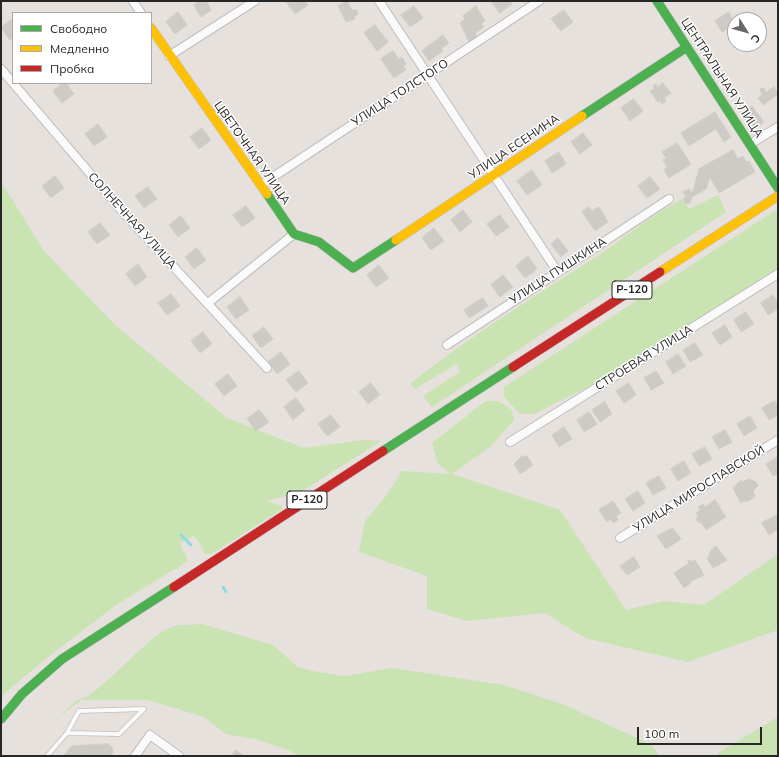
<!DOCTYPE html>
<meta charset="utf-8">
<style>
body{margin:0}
#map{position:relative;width:779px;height:757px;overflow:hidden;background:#e6e1dc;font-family:Mulish,sans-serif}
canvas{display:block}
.frame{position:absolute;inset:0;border:2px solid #272727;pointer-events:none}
.legend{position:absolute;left:12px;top:12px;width:140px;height:72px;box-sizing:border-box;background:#fff;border:1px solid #a9a9a9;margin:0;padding:5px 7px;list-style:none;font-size:12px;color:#272727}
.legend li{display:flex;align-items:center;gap:8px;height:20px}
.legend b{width:20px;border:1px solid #a9a9a9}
.north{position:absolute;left:727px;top:12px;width:40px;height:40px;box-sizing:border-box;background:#fff;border:1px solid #a9a9a9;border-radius:50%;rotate:127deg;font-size:11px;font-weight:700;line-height:16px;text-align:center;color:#272727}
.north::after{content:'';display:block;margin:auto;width:14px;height:18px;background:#6a6866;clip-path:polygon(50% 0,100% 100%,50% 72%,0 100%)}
.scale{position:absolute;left:637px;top:727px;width:125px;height:18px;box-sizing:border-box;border:2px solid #272727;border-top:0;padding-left:5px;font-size:12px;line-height:14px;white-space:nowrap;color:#272727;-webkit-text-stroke:3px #fff;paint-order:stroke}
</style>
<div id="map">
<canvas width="779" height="757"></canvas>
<div class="frame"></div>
<ul class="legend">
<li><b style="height:5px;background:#4caf50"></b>Свободно</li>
<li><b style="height:5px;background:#ffc107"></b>Медленно</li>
<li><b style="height:5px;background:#c62828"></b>Пробка</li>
</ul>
<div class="north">С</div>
<div class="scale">100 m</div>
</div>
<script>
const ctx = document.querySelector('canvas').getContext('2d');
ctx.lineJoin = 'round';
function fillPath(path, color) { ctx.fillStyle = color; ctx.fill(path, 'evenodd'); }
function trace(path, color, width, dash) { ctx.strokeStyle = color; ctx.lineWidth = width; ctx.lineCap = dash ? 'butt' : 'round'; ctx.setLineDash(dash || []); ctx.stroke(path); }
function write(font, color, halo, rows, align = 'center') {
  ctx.font = font + ' Mulish,sans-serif'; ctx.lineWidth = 3; ctx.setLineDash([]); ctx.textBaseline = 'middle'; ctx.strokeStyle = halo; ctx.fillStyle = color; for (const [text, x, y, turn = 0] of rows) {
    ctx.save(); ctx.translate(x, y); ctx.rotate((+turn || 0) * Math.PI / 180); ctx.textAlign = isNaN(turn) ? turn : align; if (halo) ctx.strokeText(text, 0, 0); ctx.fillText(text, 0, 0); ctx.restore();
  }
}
const green = new Path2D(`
 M1 182 45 252 115 325 227 418 304 448 363 440 381 441 301 492 266 501 282 506 281 510 211 554H205L198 540 193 536 180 543 188 561 116 605 48 657 7 691 1 699Z
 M718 195 726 212 432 407 423 396 460 372 456 364 415 389 410 384C470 336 535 296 599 255 626 237 652 214 682 199L689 209Z
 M776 210 778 212V271L612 375 534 414H520L504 397V387Z
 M486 401H499L512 410 514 420 490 447 452 474 560 510 626 610 664 601 704 605 778 554V630L688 662 585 638 545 613 467 621 427 609V576L359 552 365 521 386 496 402 471 451 474 438 464 432 443Z
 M202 624 273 645 298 667 312 671 344 676 392 668 504 685 565 705 652 745 659 756H299L288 750 255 739 226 734 204 717 148 700H81L57 718 77 700C96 700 145 638 169 628 178 624 192 625 202 624Z
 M778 717V756H716L721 751Z`);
const stream = new Path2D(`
 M181 535 191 545
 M223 587 226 592`);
const building = new Path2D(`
 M200 1H206L211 10 201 17 194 5Z
 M288 1H305L308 5 295 14 286 2Z
 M347 1 352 10H357L358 14 354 17 355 19 346 22 338 6Z
 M491 1H510L512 4 500 13Z
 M414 6 423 18 410 27 401 15Z
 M476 6 485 21 481 24 484 27 475 33 477 37 469 42 460 23 465 19 463 16Z
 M564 10 573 22 561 31 551 19Z
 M178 12 187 25 175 34 166 22Z
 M729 12 735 25 722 32 715 21Z
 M13 19V38L10 40 1 27Z
 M375 25 388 42 377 51 364 33Z
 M443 35 449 43 441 49 443 51 429 61 422 51Z
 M393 51 399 59 402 57 406 64 403 66 406 70 394 78 381 59Z
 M63 83H66L74 94 62 103 53 91Z
 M663 83 671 93 664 98 666 101 662 104 660 101 658 102 650 91 654 89 653 86 656 84 657 87Z
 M774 87 778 94 763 105 758 98 762 95 760 89 764 88 766 92Z
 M634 99 643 111 630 121 621 108Z
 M752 106 764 122 755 129 743 113Z
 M715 112 731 137 724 142 716 129 689 146 681 133Z
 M98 124 107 137 94 146 85 134Z
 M202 128 211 140 199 149 190 137Z
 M583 133 592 145 580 154 571 142Z
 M677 143 691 164 669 178 664 170 667 167 663 160 666 158 662 152Z
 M733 150 738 159 743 156 746 162 749 161 755 172 719 193 710 177 706 189 692 197 690 203 686 204 683 199 686 197 683 192 689 189 691 192 693 191 699 169Z
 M559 152 566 164 552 173 545 161Z
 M532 170 542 185 527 195 517 181Z
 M55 176 64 188 51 198 42 186Z
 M650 177 660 189 647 198 638 186Z
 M148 187 157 199 144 208 135 196Z
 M246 206 255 218 242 227 233 215Z
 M589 207 592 211 599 207 608 222 595 231 582 212Z
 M463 210 472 222 460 232 451 220Z
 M500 215 509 227 496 236 487 224Z
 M181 216 190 228 178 237 169 225Z
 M100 223 110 235 97 244 88 232Z
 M434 228 444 241 431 250 422 238Z
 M558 238 568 251 561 257 551 244Z
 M197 248 206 260 194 269 185 257Z
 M528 256 537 269 525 278 516 266Z
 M138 264 147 277 135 286 126 274Z
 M379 265 389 278 376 287 367 275Z
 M503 275 513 287 500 297 491 285Z
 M171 294 180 306 167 315 158 303Z
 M773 295 778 303V309L768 315 761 303Z
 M240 297 249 310 236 319 227 307Z
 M483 298 488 306 469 318 464 310Z
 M746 312 754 324 741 332 734 320Z
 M725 325 732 337 720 345 712 333Z
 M264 327 273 339 261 348 252 336Z
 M203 332 212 344 200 353 191 341Z
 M695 343 703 355 690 362 683 350Z
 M281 352 290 364 277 374 268 362Z
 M678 354 686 366 673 374 666 362Z
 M299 371 308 383 296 392 286 380Z
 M656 371 664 383 651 390 644 378Z
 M228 374 237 386 224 396 215 384Z
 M371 383 380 395 368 404 359 392Z
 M629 383 636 395 624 403 616 391Z
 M296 398 305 410 293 420 284 407Z
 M775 401 778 406V415L769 420 762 408Z
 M605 402 612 414 600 422 592 410Z
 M259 410 269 422 256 431 247 419Z
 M589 412 597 424 584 432 577 420Z
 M331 415 340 427 327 436 318 424Z
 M750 416 757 428 744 436 737 424Z
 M564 427 572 439 559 447 552 435Z
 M725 430 732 442 719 449 712 437Z
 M705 447 712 459 699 466 692 454Z
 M527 456 533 465 520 474 514 464 521 457Z
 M778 457V473L773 476 766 464Z
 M684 461 691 473 678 481 671 469Z
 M659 476 666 488 653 495 646 483Z
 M749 479 756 482 758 486 753 491 755 497 746 502 745 500 741 503 733 488 741 480 742 482Z
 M638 491 645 503 633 511 625 499Z
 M715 500 726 517 706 530 701 522 699 523 696 519 698 517 696 513 700 510 698 507 703 504 705 507Z
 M613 501 621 513 616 516 618 520 613 523 611 519 607 522 599 510Z
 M778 514V529L769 535 762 523Z
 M673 528 681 539 666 549 657 536Z
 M716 546 727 560 713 568 707 558 710 556 709 555 711 550Z
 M634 557 640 567 627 575 620 566Z
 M690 560 691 562 695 560 704 575 690 582 691 583 684 588 674 573 689 563 688 561Z
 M108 744 112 747 113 752 110 756H63L72 746Z
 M236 750 244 756H231Z`);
const lane = new Path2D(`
 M67 733 119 734 144 709
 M47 756 67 733 79 711 144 709`);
const street = new Path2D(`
 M133 1 141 13
 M379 1 557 271
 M169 56 255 1
 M1 69 122 211 267 368
 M750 144 778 127
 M261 185 539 1
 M208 303 294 234
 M447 345 669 199
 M510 442 778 274
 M620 538 778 440
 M135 756 150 735 179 756`);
const fast = new Path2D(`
 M657 1 778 188
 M582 116 687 47
 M267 194 294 234 319 242 353 268 396 240
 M383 451 513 367
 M1 719 22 694 62 659 174 587`);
const slow = new Path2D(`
 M151 28 267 194
 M396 240 582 116
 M660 272 778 196`);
const jam = new Path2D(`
 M513 367 660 272
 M174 587 383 451`);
const shields = [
 [632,290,40],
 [307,500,40]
];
const shieldNames = [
 ["Р-120",632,290],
 ["Р-120",307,500]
];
const streetNames = [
 ["ЦЕНТРАЛЬНАЯ УЛИЦА",722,78,57],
 ["УЛИЦА ТОЛСТОГО",400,93,-33],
 ["УЛИЦА ЕСЕНИНА",514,147,-34],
 ["ЦВЕТОЧНАЯ УЛИЦА",252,153,55],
 ["СОЛНЕЧНАЯ УЛИЦА",132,221,48],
 ["УЛИЦА ПУШКИНА",558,271,-33],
 ["СТРОЕВАЯ УЛИЦА",644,358,-32],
 ["УЛИЦА МИРОСЛАВСКОЙ",699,489,-32]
];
fillPath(green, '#c9e3b2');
trace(stream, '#8adaed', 2.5);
fillPath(building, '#cecbc7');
trace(building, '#d1cdc8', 1);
trace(lane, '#bfbdbe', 5.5);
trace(street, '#bfbdbe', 10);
trace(fast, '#bfbdbe', 10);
trace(slow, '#bfbdbe', 10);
trace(jam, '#bfbdbe', 10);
trace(lane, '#fbfafa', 4);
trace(street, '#fbfafa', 8);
trace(fast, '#4caf50', 9);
trace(slow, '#ffc107', 9);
trace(jam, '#c62828', 9);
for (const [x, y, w] of shields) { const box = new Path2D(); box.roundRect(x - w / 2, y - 9, w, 18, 3); ctx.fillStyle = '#fff'; ctx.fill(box); trace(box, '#272727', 1); }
write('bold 11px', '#272727', null, shieldNames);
write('12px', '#272727', '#fff', streetNames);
</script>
